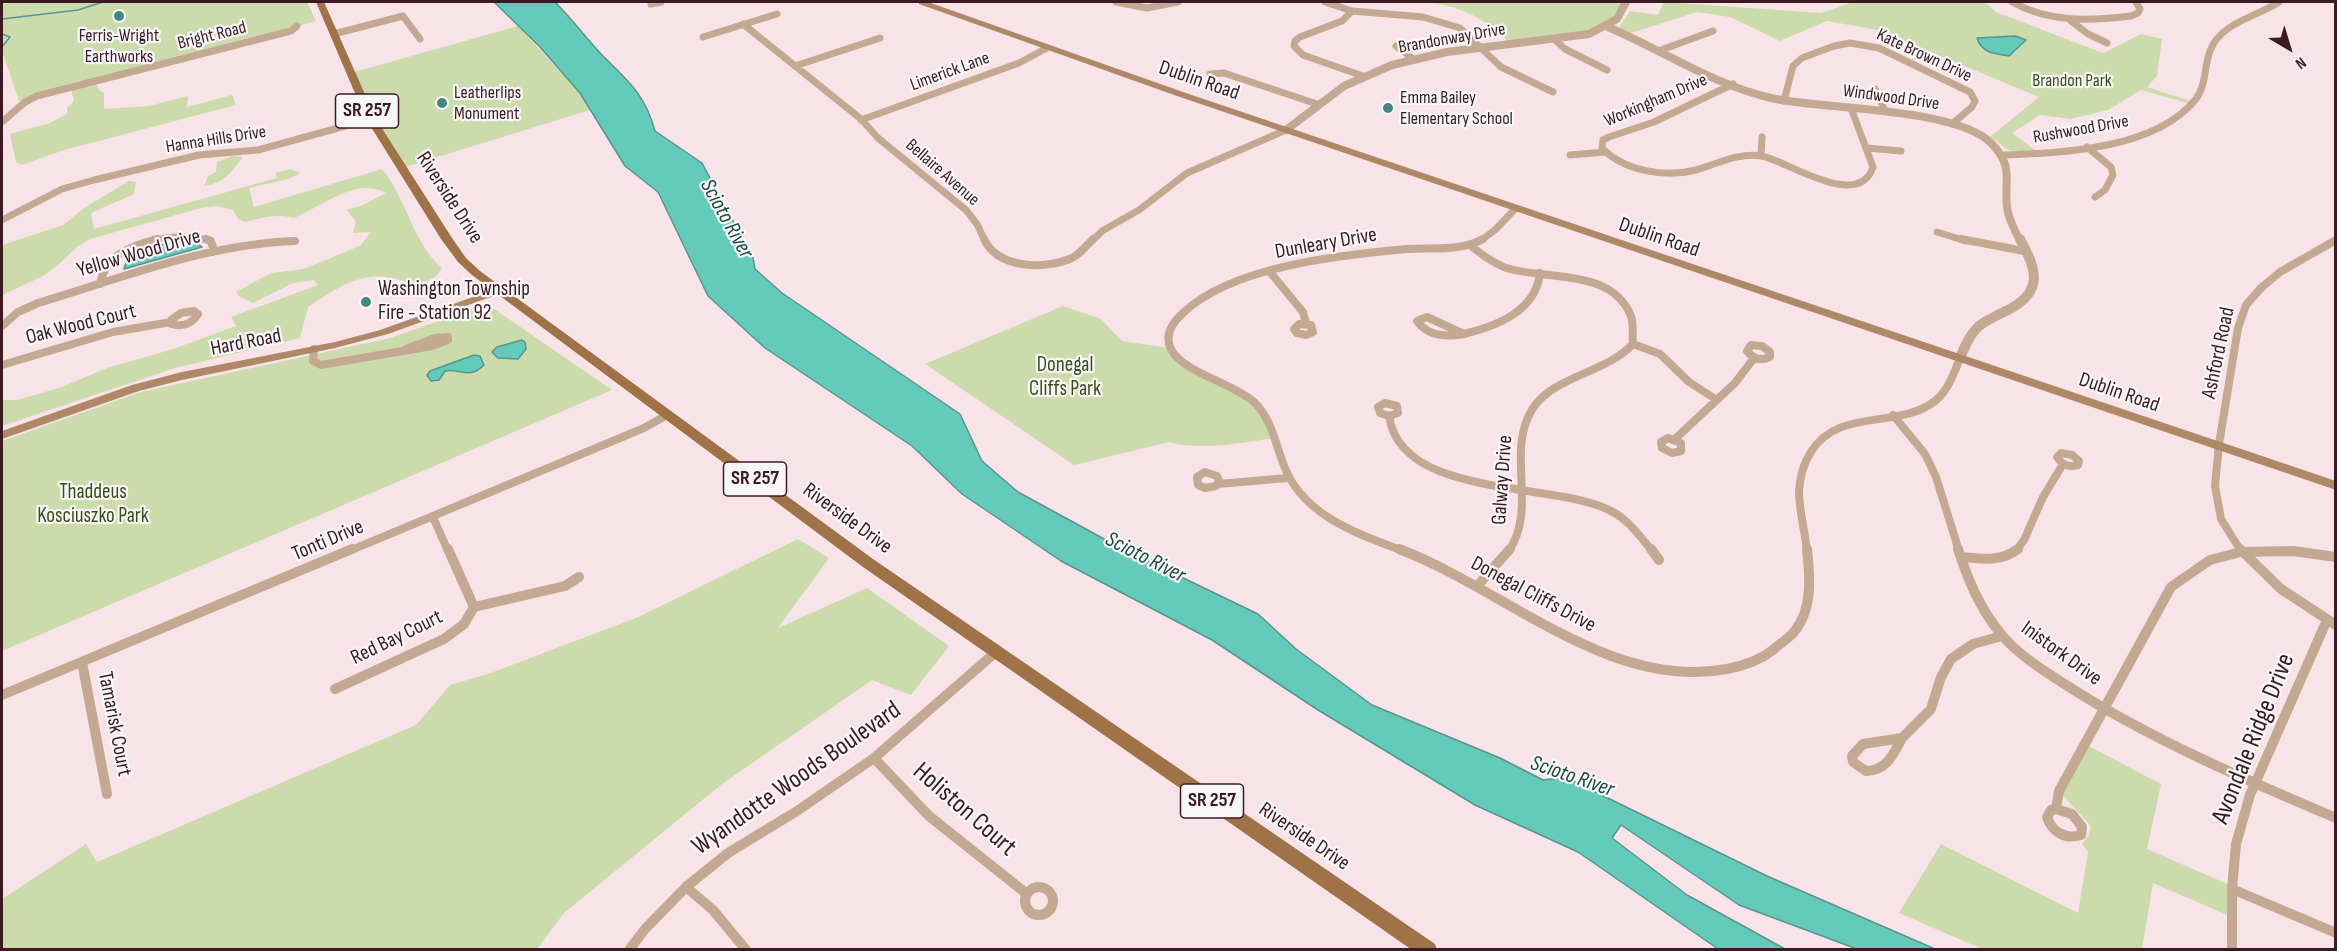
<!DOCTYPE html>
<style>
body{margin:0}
#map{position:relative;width:2337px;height:951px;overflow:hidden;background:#f8e4e8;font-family:"Sofia Sans Condensed",sans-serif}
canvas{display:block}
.frame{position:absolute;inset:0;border:3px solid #3c1a23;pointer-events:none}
.north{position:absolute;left:2259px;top:18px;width:60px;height:60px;-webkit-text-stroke:4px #f7f7f7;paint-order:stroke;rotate:142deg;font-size:16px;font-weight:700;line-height:24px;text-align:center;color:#3c1a23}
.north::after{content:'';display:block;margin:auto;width:21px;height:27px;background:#3c1a23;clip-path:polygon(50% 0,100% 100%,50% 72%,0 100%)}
</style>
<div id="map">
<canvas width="2337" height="951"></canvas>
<div class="frame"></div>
<div class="north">N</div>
</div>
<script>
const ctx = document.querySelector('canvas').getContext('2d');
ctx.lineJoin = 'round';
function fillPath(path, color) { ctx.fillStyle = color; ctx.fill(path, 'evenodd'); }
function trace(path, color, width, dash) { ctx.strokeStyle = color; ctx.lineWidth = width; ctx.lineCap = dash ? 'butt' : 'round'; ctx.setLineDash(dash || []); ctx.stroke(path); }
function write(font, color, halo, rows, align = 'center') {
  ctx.font = font + ' "Sofia Sans Condensed",sans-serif'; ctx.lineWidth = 4.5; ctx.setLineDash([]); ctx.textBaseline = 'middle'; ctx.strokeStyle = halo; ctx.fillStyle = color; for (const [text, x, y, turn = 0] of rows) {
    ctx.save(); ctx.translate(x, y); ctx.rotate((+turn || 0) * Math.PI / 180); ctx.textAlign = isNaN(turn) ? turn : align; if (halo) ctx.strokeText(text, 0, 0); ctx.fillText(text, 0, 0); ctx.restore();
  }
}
const green = new Path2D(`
 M2 2H307L316 21 46 92 19 101 2 51Z
 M1415 2H1626L1620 18 1589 34 1511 44C1483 16 1456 3 1415 2Z
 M1664 2 1821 13 1853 2H1985L1996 12 2103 53 2141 34 2162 39 2157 76 2147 87 2190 101 2187 103 2141 90 2108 110 2070 119 2040 115 2012 133 2035 150C2005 153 2013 152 1990 137L2039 97 1878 30 1827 21 1780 41 1730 17 1697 12 1631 33 1619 28 1630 11 1658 15Z
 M518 26 580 93 590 110 402 168 351 73Z
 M96 83 100 91 104 93V109L149 106 188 96 187 107 232 95 236 105 64 150 22 165 16 162 10 134 50 123 67 114V108L74 101 71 89Z
 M233 156 243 157C231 172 225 183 204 186L208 176 216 172 217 162Z
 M290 169 301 173 288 179 249 188 254 207 382 169C407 199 412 242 442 268 437 279 425 282 413 285 370 265 344 283 308 307L300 338 175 368 2 426V400H17L62 387 107 368 173 349 236 326 231 317 318 285 314 280 293 283 253 303 239 296 236 292 271 273 304 269 350 250 361 245 371 232 353 233 356 222 347 210 363 205 386 193C356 176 321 207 294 218 278 213 260 218 245 222L238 219 233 210 216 206 205 207 90 239 78 246 57 266 43 276 2 295V247L5 244 63 225 84 208 129 181 136 182 134 194 91 213 94 229 277 178 275 173Z
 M487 304 612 390 2 651V441L141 392 390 338Z
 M1063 306 1101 319 1122 341 1170 348 1172 352 1257 405 1274 438C1240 443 1203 451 1169 442L1074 465 925 364Z
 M798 539 829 558 778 628 867 588 949 646 911 695 872 680 722 784 564 913 537 949H2V899L86 844 97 862 416 725 450 685 488 674 636 618Z
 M2085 744 2161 784 2147 849 2232 886V917L2153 883 2142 949H1982L1899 913 1941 844 2078 913 2088 852 2082 844 2089 835 2091 826 2059 791Z`);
const water = new Path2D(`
 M494 2H555C572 19 586 38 602 55 628 81 645 94 655 131L702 163 753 258 755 269 782 293 960 414 982 461 1018 492 1117 546 1258 614 1296 649 1372 705 1500 758 1543 780 1565 777 1767 876 1935 949H1857L1739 905 1621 825 1612 838 1687 895 1785 949H1718L1578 852 1475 805 1318 710 1212 640 1061 561 962 494 912 446 765 348 708 296 658 192 625 166 580 93 540 47Z
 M2015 36 2026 40 2009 56C1996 54 1981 53 1977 38Z
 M188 241 197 243 202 247 124 269C127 249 171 242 188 241Z
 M522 340 525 342 526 349 518 359 498 358 492 352 497 347Z
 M474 355 480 356 484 365C470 380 460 368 445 371L439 380 431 381 427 375 430 371Z`);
const stream = new Path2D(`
 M2 19 78 10 103 2
 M2 34 10 37 2 47`);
const minorFar2 = new Path2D(`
 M1116 2 1147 8 1178 2
 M1325 2 1352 11 1423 17 1460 28 1501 67 1553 92
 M2012 2C2050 23 2089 21 2131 16L2138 13 2140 9 2136 2
 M651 4 661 2
 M1352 11 1342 21 1300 37 1295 41 1294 46 1303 55 1363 76
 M2071 21 2088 34 2107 43
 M743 24 861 119 878 138 966 210 977 224 985 241
 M334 34 403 16 420 39
 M703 37 777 14
 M1554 39 1565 49 1607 70
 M1396 46 1412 58
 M1661 50 1713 31
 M795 66 880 38
 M1210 74 1224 73 1317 104
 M1733 84 1654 122 1609 137 1603 140 1602 148C1624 171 1665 178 1696 170 1718 164 1738 152 1762 156 1787 161 1859 211 1873 167L1851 108
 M1875 89 1885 111
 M1784 101 1793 66 1802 58 1834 46 1850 43 1879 48 1970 92 1975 101 1972 107 1952 124
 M861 120 1019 63 1047 48
 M2 122 25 102 37 96 291 31 297 26
 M2087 147 2111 167 2113 175 2105 190 2095 197
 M1867 148 1901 151
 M1570 155 1605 152
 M2002 155C2061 153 2155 150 2196 99 2206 86 2204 67 2210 51 2220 23 2256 17 2279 2
 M1761 156 1762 137
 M2 220 62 189 94 180 199 155 258 150 371 119
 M1937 232 1966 241
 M151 241C171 236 190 234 210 241
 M1092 241 1102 231 1139 210 1187 173 1286 130
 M1480 241 1495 230 1515 209`);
const minorFar1 = new Path2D(`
 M206 239 211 241 214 251
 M984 239C998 269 1045 270 1072 258 1080 254 1087 245 1093 239
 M1961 239 2024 251
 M1470 245C1482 255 1495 265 1510 269 1550 280 1612 269 1631 316 1634 324 1632 335 1633 344 1606 373 1554 376 1533 408 1505 451 1538 507 1509 551
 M1270 272 1303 312 1306 323
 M100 284C106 255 130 246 157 239
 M194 311 198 314C192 324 182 327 171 324V320L181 313Z
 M1427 317 1464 334C1447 337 1428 337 1417 321Z
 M1299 324 1311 325 1313 332 1306 335 1297 333 1294 329Z
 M2 326 18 312 38 303C122 278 207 244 295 241
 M1464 334C1497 326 1536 311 1540 273
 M1633 344 1660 354 1689 382 1717 400
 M1751 345 1762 346 1770 352V357C1761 361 1753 359 1747 351Z
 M314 349 313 361 321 365 432 346 448 340V337L435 338 406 349
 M2 365 113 332 171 322
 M1385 403 1397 406 1398 413 1389 416 1380 413 1378 407Z
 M1893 415 1925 454 1936 477 1959 551
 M1389 416C1401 499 1551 481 1609 510 1627 518 1640 536 1652 551
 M1668 438 1681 443V451L1672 453 1662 448 1661 442Z
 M1675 439 1735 383 1754 358
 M2061 453 2072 455 2079 461 2078 465C2069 468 2062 465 2057 457Z
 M1205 472 1217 476 1219 481 1216 486 1205 488 1198 485 1197 477Z
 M1218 484 1288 478
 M433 517 448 551
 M349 551 644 428 667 415
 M1403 551C1356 533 1301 515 1283 463 1275 442 1271 418 1254 402 1233 383 1182 372 1171 349 1164 335 1173 322 1183 313 1232 266 1341 255 1407 249 1432 247 1460 252 1483 239
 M1807 551C1805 531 1799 511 1799 491 1800 477 1803 464 1811 452 1838 407 1898 430 1935 401 1948 391 1954 373 1960 358
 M2016 551 2024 540 2043 497 2063 464
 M2241 551 2221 519 2215 486 2219 444 2238 328 2246 305 2261 288 2280 272 2336 240`);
const minor = new Path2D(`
 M1399 549C1503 588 1609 691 1727 669 1743 666 1760 660 1773 650 1779 644 1788 639 1794 632 1813 609 1810 577 1807 549
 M1651 549 1659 560
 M1958 549C1968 580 1980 609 2001 634 2017 654 2044 671 2066 685 2150 739 2244 779 2336 818
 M2240 549 2281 589 2336 625
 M1962 557C1982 559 2001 562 2018 549
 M1478 585 1510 549
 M474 607 565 586 579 577
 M82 662 107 794
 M335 689 444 639 464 624 474 607 448 549
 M2 695 352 549
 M1902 738 1931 709 1941 677 1951 659 1973 644 2002 636
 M1902 738C1893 755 1887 770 1866 771L1853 762 1852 756 1863 744Z
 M874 758 929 816 1027 894
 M2056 809 2059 791 2171 587 2210 560 2241 552 2293 551 2336 557
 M2056 809 2072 814 2082 827 2081 835C2065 840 2052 832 2047 817L2051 810Z
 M1025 901a14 14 0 1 1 28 0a14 14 0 1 1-28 0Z
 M686 887 713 910 746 950
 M2232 889 2336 933
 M629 950 645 929 686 887 728 853 797 811 874 758 996 652
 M2232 950V889L2236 844 2250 795 2327 620`);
const tertiaryFar1 = new Path2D(`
 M1608 27C1662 50 1714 85 1771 98 1823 110 1957 107 1992 144 2014 167 2004 179 2007 207 2008 219 2015 230 2020 241
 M1286 130 1344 86 1392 65 1447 52 1589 34 1617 19 1626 2`);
const tertiary = new Path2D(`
 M1960 358C1965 346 1970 334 1979 326 1988 319 1998 315 2008 310 2045 291 2036 269 2020 239`);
const secondary = new Path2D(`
 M919 2H928L1183 92 2336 481V490L1177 96 919 4Z
 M498 288 503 291 502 293 388 334 335 348 182 380 139 391 2 439V431L132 385 182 372 335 342 380 330Z`);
const primary = new Path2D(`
 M316 2H324L376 119 452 238 466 258 480 271 873 559 1435 944 1437 950H1412L863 567 472 275 458 262 441 239 366 119Z`);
const markers = [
 [119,16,6,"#43887e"],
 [442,103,6,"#43887e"],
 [1388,108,6,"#43887e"],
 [366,302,6,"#43887e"]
];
const farPoinames = [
 ["Ferris-Wright",119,36,"center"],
 ["Earthworks",119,57,"center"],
 ["Leatherlips",454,93],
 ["Monument",454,114],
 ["Emma Bailey",1400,98],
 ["Elementary School",1400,119]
];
const farStreetnames = [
 ["Bright Road",212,36,-14],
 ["Brandonway Drive",1452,39,-10],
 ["Kate Brown Drive",1924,56,25],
 ["Limerick Lane",950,72,-20],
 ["Windwood Drive",1891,98,8],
 ["Workingham Drive",1656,101,-23],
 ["Rushwood Drive",2081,130,-10],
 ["Hanna Hills Drive",216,140,-9],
 ["Bellaire Avenue",942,173,41]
];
const farParknames = [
 ["Brandon Park",2072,81]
];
const shields = [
 [367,111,63],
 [755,479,63],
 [1212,801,63]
];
const shieldNames = [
 ["SR 257",367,111],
 ["SR 257",755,479],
 ["SR 257",1212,801]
];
const streetNames = [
 ["Dublin Road",1199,81,19],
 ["Riverside Drive",449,198,57],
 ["Dublin Road",1659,238,19],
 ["Dunleary Drive",1326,244,-10],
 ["Yellow Wood Drive",139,254,-16],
 ["Oak Wood Court",81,325,-14],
 ["Hard Road",246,343,-11],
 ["Ashford Road",2219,353,-78],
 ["Dublin Road",2119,393,19],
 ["Galway Drive",1503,480,-86],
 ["Riverside Drive",847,519,36],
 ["Tonti Drive",328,541,-23],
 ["Donegal Cliffs Drive",1533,595,28],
 ["Red Bay Court",397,638,-26],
 ["Inistork Drive",2061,654,36],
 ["Tamarisk Court",114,724,79],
 ["Riverside Drive",1304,837,34]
];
const poiNames = [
 ["Washington Township",378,290],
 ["Fire - Station 92",378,314]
];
const parkNames = [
 ["Donegal",1065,366],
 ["Cliffs Park",1065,390],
 ["Thaddeus",93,493],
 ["Kosciuszko Park",93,517]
];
const waterNames = [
 ["Scioto River",726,219,61],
 ["Scioto River",1145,558,27],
 ["Scioto River",1572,777,19]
];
const nearStreetnames = [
 ["Avondale Ridge Drive",2254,739,-68],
 ["Wyandotte Woods Boulevard",797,779,-35],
 ["Holiston Court",964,810,41]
];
fillPath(green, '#cbdbab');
fillPath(water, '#64cabb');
trace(water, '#58958d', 1.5);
trace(stream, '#58958d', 1.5);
trace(minorFar2, '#c3a992', 7);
trace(minorFar1, '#c3a992', 8);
trace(minor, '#c3a992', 10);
trace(tertiaryFar1, '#c3a992', 8);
trace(tertiary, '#c3a992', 10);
fillPath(secondary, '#af8967');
fillPath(primary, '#a07247');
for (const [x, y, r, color] of markers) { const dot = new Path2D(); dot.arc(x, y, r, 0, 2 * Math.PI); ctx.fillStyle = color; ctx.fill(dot); trace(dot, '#f7f7f7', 2); }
write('18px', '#3c1a23', '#f7f7f7', farPoinames, 'left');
write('18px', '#3c1a23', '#f7f7f7', farStreetnames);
write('18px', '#3d4c19', '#f7f7f7', farParknames);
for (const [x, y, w] of shields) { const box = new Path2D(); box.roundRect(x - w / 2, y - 17, w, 34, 4.5); ctx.fillStyle = '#f7f7f7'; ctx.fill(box); trace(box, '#3c1a23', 1.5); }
write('bold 20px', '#3c1a23', null, shieldNames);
write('21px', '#3c1a23', '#f7f7f7', streetNames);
write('21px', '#3c1a23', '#f7f7f7', poiNames, 'left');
write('21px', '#3d4c19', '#f7f7f7', parkNames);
write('italic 22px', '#1b4942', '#f7f7f7', waterNames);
write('26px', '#3c1a23', '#f7f7f7', nearStreetnames);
</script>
